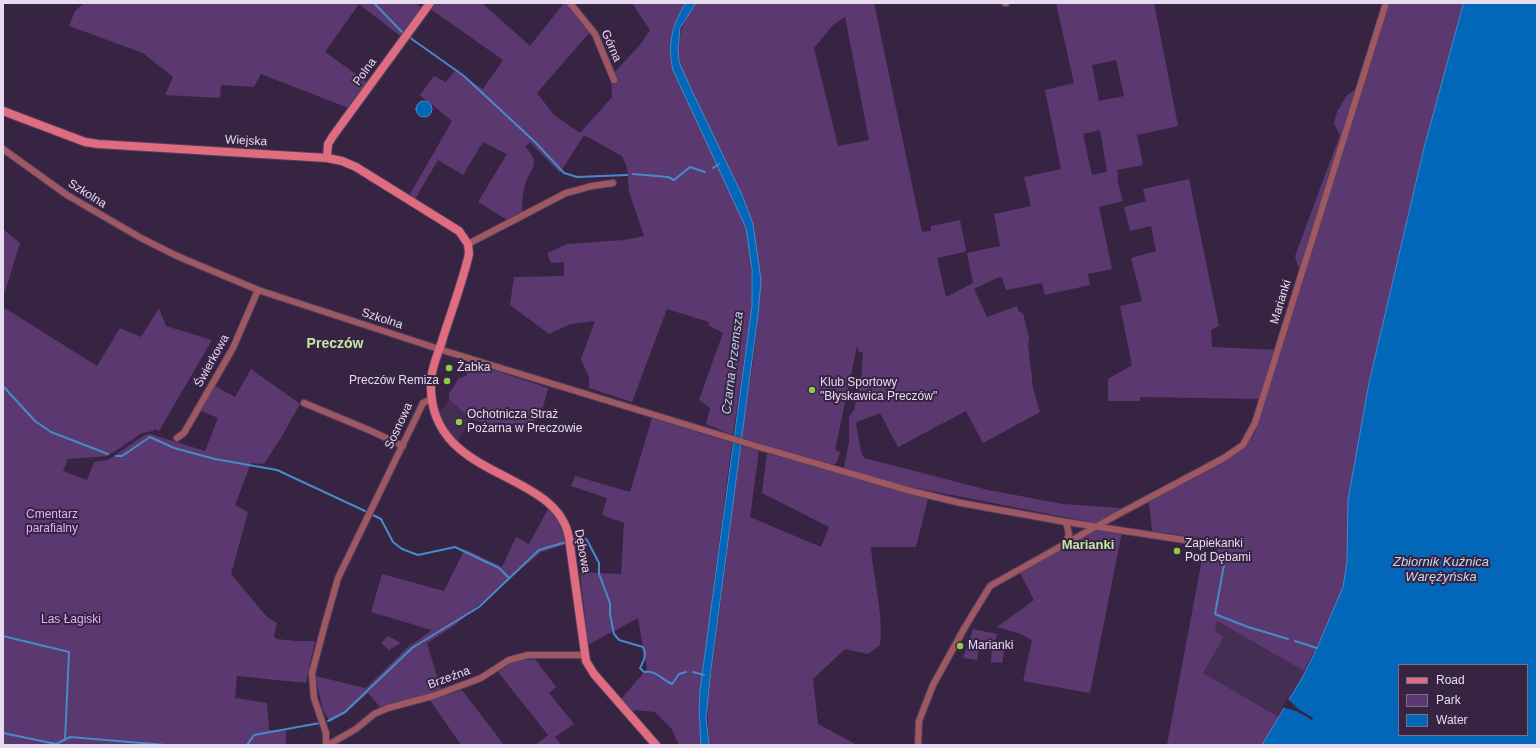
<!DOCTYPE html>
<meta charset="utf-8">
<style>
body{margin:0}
#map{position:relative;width:1540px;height:748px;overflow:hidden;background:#372443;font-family:Helvetica,sans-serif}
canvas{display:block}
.frame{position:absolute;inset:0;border:4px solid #e7dbf0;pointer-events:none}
.legend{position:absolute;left:1398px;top:664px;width:130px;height:72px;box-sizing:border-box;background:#372443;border:1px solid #7d6d88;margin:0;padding:5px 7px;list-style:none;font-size:12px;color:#e7dbf0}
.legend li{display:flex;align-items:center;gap:8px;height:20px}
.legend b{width:20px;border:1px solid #7d6d88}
</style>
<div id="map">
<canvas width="1540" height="748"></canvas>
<div class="frame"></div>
<ul class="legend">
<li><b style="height:5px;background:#df6c7f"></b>Road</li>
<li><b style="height:11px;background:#5b3970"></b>Park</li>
<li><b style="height:11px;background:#0267b9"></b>Water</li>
</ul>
</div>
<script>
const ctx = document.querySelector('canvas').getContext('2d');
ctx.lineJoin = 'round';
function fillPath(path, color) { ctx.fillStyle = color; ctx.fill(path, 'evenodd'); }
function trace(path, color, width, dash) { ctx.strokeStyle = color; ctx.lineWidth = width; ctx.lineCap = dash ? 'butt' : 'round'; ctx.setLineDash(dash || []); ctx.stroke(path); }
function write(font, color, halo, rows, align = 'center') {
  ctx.font = font + ' Helvetica,sans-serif'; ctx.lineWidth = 4; ctx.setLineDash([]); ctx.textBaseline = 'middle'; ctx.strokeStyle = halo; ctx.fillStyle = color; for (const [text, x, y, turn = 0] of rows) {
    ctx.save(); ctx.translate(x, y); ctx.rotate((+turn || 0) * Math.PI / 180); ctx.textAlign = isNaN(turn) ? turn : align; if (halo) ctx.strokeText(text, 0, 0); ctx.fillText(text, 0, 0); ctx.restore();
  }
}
const built = new Path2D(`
 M449 399 471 419 457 442 452 437 439 414Z
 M1217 621 1330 686 1306 732 1203 673 1224 637 1215 631Z`);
const green = new Path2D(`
 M84 3H415L425 10 403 38 359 4 325 52 370 84 351 109 261 74 254 87 221 85 220 98 165 95 173 77 143 53 69 26 75 11Z
 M432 3H482L530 46 564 3H567L590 32 537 93 554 115 580 133 612 97 611 76 640 45 650 30 632 3H686C672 24 667 45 673 70L742 215 751 248 752 306 733 435 706 424 710 408 699 400 723 333 708 325 709 322 667 309 632 402 589 388V377L581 359 595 321 571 324 549 334 510 305 514 277 564 276V262L551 263 547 253 567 244 624 240 644 236 629 192 627 167 622 156 584 135 560 173 530 142 525 147C544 165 527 170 524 189 522 197 522 206 522 214L509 221 478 202 507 154 483 142 463 175 438 160 415 199 409 196 452 121 420 95 434 76 446 82 455 71 483 89 503 60 429 8Z
 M696 3H874L922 232 931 231V226L960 220 966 250 964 252 937 258 946 297 973 283 967 253 1000 246 994 214 1031 206 1024 177 1061 169 1045 90 1074 83 1056 3H1079L1080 4 1154 3 1178 126 1137 135 1143 165 1117 170 1118 179H1117L1123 201 1099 207 1112 269 1088 274 1090 285 1045 295 1042 283 1006 290 1002 278 999 277 974 289 987 317 1017 306 1019 312 1023 313 1029 338 1028 344 1033 388 1040 412 983 443 966 411 898 447 880 413 857 422 856 424 861 452 864 458 988 490 1063 504 1120 508 1109 517 1095 523 901 485 846 470 844 467 849 442V417L854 410 861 382 863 353 858 351 857 346 835 450 840 452 837 462 833 465 742 438C750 373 766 307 756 243L679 62C676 39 682 22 696 3ZM845 17 869 140 838 146 814 48 833 25ZM1116 60 1124 96 1099 101 1092 65ZM1100 130 1107 172 1092 175 1083 134Z
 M1383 3H1464L1424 148 1369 383 1348 500 1347 562 1343 587 1328 625 1304 671 1217 621 1215 631 1224 637 1203 673 1279 717 1262 745H1167L1202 559 1215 561 1217 549 1222 547 1223 541 1152 531 1149 502 1241 450 1254 435 1265 399 1140 397V401H1108V379L1132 365 1120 306 1142 301 1131 258 1156 251 1151 226 1130 231 1124 207 1146 201 1143 189 1189 179 1219 326 1211 330 1212 347 1279 350 1302 278 1295 256 1340 135 1334 123 1337 112 1347 95 1361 86Z
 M3 229 20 243 3 298Z
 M3 307 97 366 120 328 141 337 159 308 166 326 212 340 159 431 154 429 153 431 142 433 108 456 68 459 63 471 87 480 94 462 108 460 145 435 150 434 205 451 218 418 199 410 213 385 235 397 251 369 300 404 282 436 264 464 251 463 235 505 248 512 231 574 267 617 277 623 274 636 276 639 296 641H315L306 683 237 676 235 698 267 703 269 730 286 731V745H3Z
 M471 367 478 371 484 367 548 388 542 411 530 426 503 423 500 428 471 419 449 399V394L459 378 466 376Z
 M652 418 732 443 700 690 699 710 701 745H679L671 728 655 712 635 710 633 712 621 699 647 669 638 618 588 645 580 572 621 574 624 523 602 515 607 498 571 486 575 476 630 492Z
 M741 446 759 450 750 517 821 547 829 527 762 493 767 453 928 499 916 547H871C873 577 884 616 880 645L868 654 845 649 813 679 818 724 857 745H709L707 706Z
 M549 507 557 517 567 544 541 552 455 625 427 643 441 690 381 708 368 693 346 713 330 722 323 710 315 676 366 688 408 647 432 630 371 612 382 574 444 591 465 549 502 567 516 537 529 544Z
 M1099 529 1122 532 1090 693 1023 681 1032 640 1021 634 997 627 1034 600 1019 571Z
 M973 629 997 634 995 641 1006 643 1002 663 991 662 992 649 979 648 977 660 963 658Z
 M388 636 401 643 389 650 381 643Z
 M535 659 556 687 549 693 574 724 555 737 562 745H535L548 735 498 672 514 661Z
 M462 690 504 745H461L430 700Z`);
const water = new Path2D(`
 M686 3H696L680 28 678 48 679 62 692 91 742 195 753 224 761 280 758 315 711 669 706 717 709 745H701L699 710 700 690 752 306V269L746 228 673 70C667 45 672 24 686 3Z
 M1464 3H1537V745H1262L1301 680 1317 648 1343 587 1347 562 1348 500 1369 383 1424 148ZM1399 665H1527V735H1399Z
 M416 109a8 8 0 1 1 16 0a8 8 0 1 1-16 0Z`);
const pier = new Path2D(`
 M1287 698 1297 708 1313 718 1312 720 1296 711 1282 707Z`);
const stream = new Path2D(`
 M374 3 402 32
 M409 37 464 76 535 142 564 173 577 177 627 175
 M713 168 719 164
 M633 174 668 177 674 180 690 167 705 172
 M3 386 35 421 51 432 108 454
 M116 456H122L150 437 174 448 215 459 277 470 365 511
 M373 515 381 519 393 542 402 549 418 555 455 547 499 568 509 578
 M574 540 583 538 587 540 599 563V574L610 603V614L614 634 619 640 643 647C647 655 644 660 640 668L644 672C656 670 661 679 672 684L679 674 686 672
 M1226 554 1215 614 1248 627 1288 639
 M3 636 69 652 65 740
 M1295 641 1317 648
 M693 672 704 675
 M328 721 345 712 412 648 479 607 539 550 566 542
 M3 733 56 744 70 737 165 745
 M247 745 254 735 320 723`);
const street = new Path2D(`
 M570 3 595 34 614 80
 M1005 3H1006
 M3 149 67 195 141 238 177 256 258 290 445 351 756 446 911 491 961 503 1066 522 1224 546
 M468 244 566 193 592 186 613 183
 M304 403 369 430 403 446
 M177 438 184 433 233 348 258 290
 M1066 522 1069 534 1066 543
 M326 745V733L314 698 312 673 325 624 338 578 423 403 432 399
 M328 745 356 729 374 714 388 708 433 696 481 678 509 660 528 655H584
 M918 745 919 721 933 685 965 627 990 586 1115 516 1224 458 1243 445 1255 423 1386 3`);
const secondary = new Path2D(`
 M3 111 85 142 98 144 327 158 342 161 356 167 459 231 468 244 469 254C462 284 451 312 442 341 438 354 431 368 431 382 427 482 557 467 569 538L586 661 594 674 656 745
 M327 158 328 144 333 136 430 3`);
const markers = [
 [449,368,4,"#8cce46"],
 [447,381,4,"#8cce46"],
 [812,390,4,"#8cce46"],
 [459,422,4,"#8cce46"],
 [1177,551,4,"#8cce46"],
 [960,646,4,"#8cce46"]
];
const streetNames = [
 ["Górna",611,46,66],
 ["Polna",365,72,-54],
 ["Wiejska",246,141,3],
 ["Szkolna",87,194,32],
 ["Marianki",1281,302,-73],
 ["Szkolna",382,319,18],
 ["Świerkowa",212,361,-61],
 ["Sosnowa",399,426,-65],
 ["Dębowa",582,551,80],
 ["Brzeźna",449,678,-20]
];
const poiNames = [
 ["Żabka",457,368],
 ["Preczów Remiza",439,381,"right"],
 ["Klub Sportowy",820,383],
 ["\"Błyskawica Preczów\"",820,397],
 ["Ochotnicza Straż",467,415],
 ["Pożarna w Preczowie",467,429],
 ["Zapiekanki",1185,544],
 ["Pod Dębami",1185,558],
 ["Marianki",968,646]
];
const parkNames = [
 ["Cmentarz",52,515],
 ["parafialny",52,529],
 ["Las Łagiski",71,620]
];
const waterNames = [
 ["Czarna Przemsza",733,363,-83],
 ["Zbiornik Kuźnica",1441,562],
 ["Warężyńska",1441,577]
];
const neighbourhoodNames = [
 ["Marianki",1088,545]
];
const quarterNames = [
 ["Preczów",335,344]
];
fillPath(built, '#452e53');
fillPath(green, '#5b3970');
fillPath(water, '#0267b9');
trace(water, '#478aca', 1);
fillPath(pier, '#372443');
trace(stream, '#478aca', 2);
trace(street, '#53415f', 8);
trace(secondary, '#53415f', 10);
trace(street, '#9f5862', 6);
trace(secondary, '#df6c7f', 8);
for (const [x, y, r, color] of markers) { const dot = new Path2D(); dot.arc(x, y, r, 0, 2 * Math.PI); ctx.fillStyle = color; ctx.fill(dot); trace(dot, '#372443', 1.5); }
write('12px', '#e7dbf0', '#372443', streetNames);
write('12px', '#e7dbf0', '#372443', poiNames, 'left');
write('12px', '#deb2fa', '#372443', parkNames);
write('italic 13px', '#c4d7ed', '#372443', waterNames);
write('bold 13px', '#c2e8a3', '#372443', neighbourhoodNames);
write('bold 14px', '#c2e8a3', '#372443', quarterNames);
</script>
